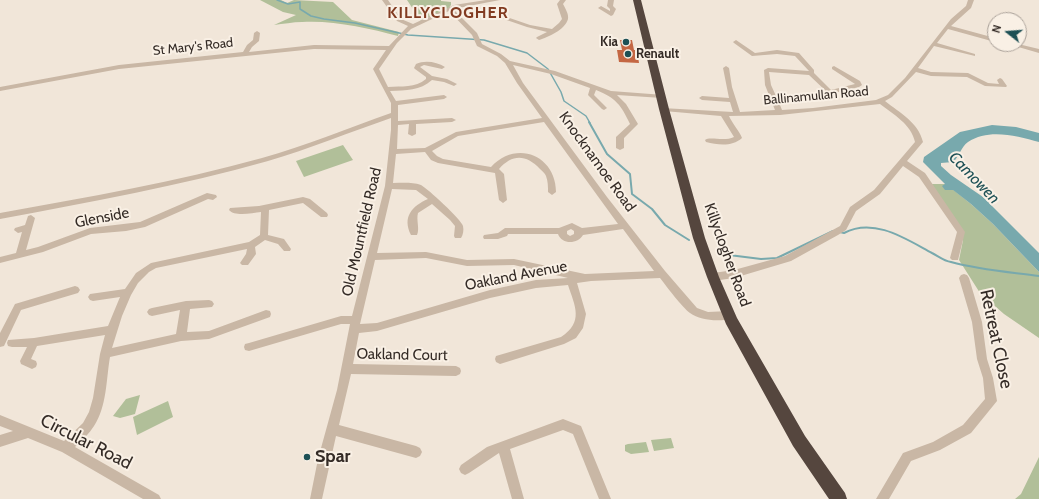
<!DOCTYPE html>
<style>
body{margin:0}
#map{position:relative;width:1039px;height:499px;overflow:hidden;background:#f1e6d9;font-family:Cabin,sans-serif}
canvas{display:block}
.north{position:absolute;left:987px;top:12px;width:40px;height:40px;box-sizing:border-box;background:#f9f0e5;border:1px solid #aaa199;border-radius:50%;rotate:287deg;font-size:11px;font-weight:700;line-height:16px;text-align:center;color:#342b26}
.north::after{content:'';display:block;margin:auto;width:14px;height:18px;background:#1d5055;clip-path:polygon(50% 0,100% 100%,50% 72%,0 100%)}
</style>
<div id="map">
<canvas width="1039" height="499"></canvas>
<div class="north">N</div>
</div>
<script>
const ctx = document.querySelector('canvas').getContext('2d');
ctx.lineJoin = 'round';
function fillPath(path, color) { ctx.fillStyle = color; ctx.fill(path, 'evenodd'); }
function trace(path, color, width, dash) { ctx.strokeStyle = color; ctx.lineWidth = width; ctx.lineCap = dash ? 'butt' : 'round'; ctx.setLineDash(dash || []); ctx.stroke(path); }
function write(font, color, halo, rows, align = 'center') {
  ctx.font = font + ' Cabin,sans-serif'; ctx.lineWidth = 4; ctx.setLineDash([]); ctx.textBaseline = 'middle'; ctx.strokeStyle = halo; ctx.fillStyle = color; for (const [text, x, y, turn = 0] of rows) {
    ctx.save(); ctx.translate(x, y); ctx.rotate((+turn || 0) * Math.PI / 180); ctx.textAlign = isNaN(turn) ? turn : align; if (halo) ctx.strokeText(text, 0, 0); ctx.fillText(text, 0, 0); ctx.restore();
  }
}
const green = new Path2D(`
 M260 0H281L287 3 294 0 333 2 352 20 399 32 398 36C369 28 332 20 302 22 293 22 283 24 274 25L296 15 283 12Z
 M407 0H441V1L451 2V5L448 9 444 8 443 11 421 21Z
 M343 145 353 160 304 177 296 161Z
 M931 184H946L971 204 993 224 1039 272V338L1004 314 980 293 959 260 963 240Z
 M140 395 135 414 120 418 113 416 126 399Z
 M168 401 173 417 137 435 133 417Z
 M671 438 674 448 654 451 651 440Z
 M646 442 649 452 631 454 625 451V445L628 444Z
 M1039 457V499H1015L1021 494Z`);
const water = new Path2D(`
 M992 125 1016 127 1039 133V142C1017 136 989 128 968 142 961 147 959 157 953 162L941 163V166L951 175 983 197 1039 253V272L993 224 971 204 953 190H945L942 186 945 184 923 162 924 157 960 132Z`);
const streamFar1 = new Path2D(`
 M277 0 288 4 300 2V9L311 16 324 19 355 23 408 35 484 40 527 53 548 69 561 92 564 101 586 116 590 123`);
const stream = new Path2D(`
 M589 122 607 154 630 174 632 194 652 209 665 225 689 240
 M840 232 844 233C874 217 906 239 932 253 938 256 944 261 951 262 980 270 1010 272 1039 276
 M721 254 761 259 777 258 833 231`);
const building = new Path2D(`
 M620 40H632L634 50H637L639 63 619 62 617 50H622Z`);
const minor = new Path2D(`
 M382 0H388L401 19 413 24 454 5 486 0H500L453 9 477 33 482 44 501 54 510 61 555 71 611 91 664 95 665 96 662 98 617 95 626 104 638 124 624 138V148L620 150 616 148V137L630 124C621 105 616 98 596 90L594 95 607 108 604 110 602 109 588 95 590 88 551 74 513 65 523 83 607 197 665 271 697 308 708 312 729 311 733 312 734 315 733 318C721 322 701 321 690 313 682 307 667 287 660 278L591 281 577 283 586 314 583 328 576 338 564 344 500 364 496 362 495 359 496 356 561 337C584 322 575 306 568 285L536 288 490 298 377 331 359 333 353 364 456 366 460 368 461 371 460 374 456 376 351 374 339 425 416 446 420 448 422 452 420 456 416 458 336 436 322 499H310L318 459 337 390 350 324H341L249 351 245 350 244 347 245 344 249 343 341 316H352L385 186 391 130V118C350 132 309 149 268 161 180 186 90 202 0 219V213C88 197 176 182 262 158 305 146 348 128 391 113V103L373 69 386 50 314 49 119 69 0 91V87L119 65 243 52 247 45 253 40 254 33 257 31 260 33 259 41 252 47 249 52 314 45 389 46 408 26 397 21ZM449 11 472 35 477 46 497 56 505 63 517 83 542 118 456 132 425 148 397 149 398 125 409 124 408 134 412 136 416 134V124L452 122 456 120 452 118 398 121V105L444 99 447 97 444 95 396 101 390 91C406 90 420 91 432 80L444 82 454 86 457 84 447 79 432 76 420 67 424 65 442 69 445 67C437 62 425 60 416 64L414 68 415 69 426 77V79C415 88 402 86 388 87L379 69 397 43 411 29ZM544 122 618 224 582 228 572 223 559 228H505L498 233 484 235 483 237 484 239H498L507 236 508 234H558C562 245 578 244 583 235L623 229 654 271 585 274 514 259 467 260 426 252 377 253 392 189 416 190 428 199C412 206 402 217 411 235H417C420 229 416 220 418 213L432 204 450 220 455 226 454 236 455 238H461C463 235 464 230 463 226 462 220 427 188 421 185 412 182 403 183 393 183L396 154 425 152 431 160 438 163 495 173 499 200 503 203 507 200 504 174 499 169C512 154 526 154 540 169 542 171 545 173 546 176 548 181 548 187 548 192L552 195 556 192C556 156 517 139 491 167L443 159 437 156 432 151 458 136ZM571 229 574 231V234L570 236 567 234V231ZM426 258 467 266 514 265 568 278 536 280 490 290 377 323 360 324 375 260Z
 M560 0H566L563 4C565 8 569 14 568 19 565 30 548 37 539 40L536 38 537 37 547 32 527 27 495 16 498 14 530 25 552 29 559 23 562 19 557 4Z
 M608 0H614L613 6 616 9 613 15 611 16 598 8 601 6 610 11V9L607 6Z
 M968 0H974L971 8 951 26 995 38V42L948 29 937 43 975 54V56L934 46 918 68 931 72 968 73 988 83 999 84 997 80 1000 78 1002 79 1007 86 1006 87 985 86 967 77 931 76 916 72 892 97 885 101C900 113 918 122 923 142L907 161 925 173 965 232 958 260H952L950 258 957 232 919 177 903 166 880 194 856 211 846 230 838 235 791 261 734 278 713 281 710 280 708 277 710 274 713 273 734 270 785 256 840 226 850 207 874 190 915 142C911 124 894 115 880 104L780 115 729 116C732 123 740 132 742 138 732 147 718 145 706 142L705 140C710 136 724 142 734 137L721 116 664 111 662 110V108L733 112 730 102 702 100 699 98 702 96 729 98 723 68 726 66 729 68 732 87 740 112 775 110 765 85 764 70 768 68 809 71 795 56 777 54 752 56 734 43 733 42 736 40 755 53 777 50 799 53 814 70V73L831 90 855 84 832 69V67L834 66 860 81 862 85 859 87 830 94 828 93 809 75 769 72 771 85 776 96 794 95 797 97 794 99 778 100 782 110 813 108 876 100 888 95 905 78 951 19 966 6Z
 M1008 44H1018L1039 49V53Z
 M207 193 216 195 217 197 213 200 208 199 145 227 126 231 91 234 43 252 0 263V257L16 253 22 232 18 233 14 230 15 228 25 225 28 216 31 215 35 218 26 250 38 247 90 228 140 222Z
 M303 197 310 199 327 213 328 215 327 217H321L303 203 269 210 268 235 284 239 291 249 290 251H284L278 244 265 240 255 247 256 254 248 265H242L240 263 246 254 247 249 156 268 149 272 138 283 131 295 122 316 112 348 176 334 180 310 152 316 149 315 147 312 149 309 152 308 186 301 209 300 212 301 214 304 212 307 190 309 187 332 209 331 266 310 270 311 271 314 270 317 209 339 181 341 110 357C106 380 107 406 94 426 89 434 82 440 75 447L159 495 161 499H143L62 452 28 438 0 447V435L13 431 0 426V415L64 441 83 423 89 412 93 398 100 354 105 335 37 346 31 359 36 361 37 364 36 367 32 369 21 364 20 361 27 347H12L8 346 7 343 8 340 34 338 108 326 120 297 93 301 90 300 88 297 90 294 125 289 136 273 151 263 249 242 260 235 261 212C252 213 235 217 229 210L230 208 259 206Z
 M964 274 967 275 969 278 982 322 987 359 993 378 997 401 971 433 940 450 911 461 889 499H876L903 453 933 442 963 425 985 399 983 378 977 359 972 322 959 278 961 275Z
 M75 286 78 287 80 290 78 293 21 310 4 346 0 347V333L15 304Z
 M563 419 581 426 611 499H599L573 434 563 430 510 449 524 499H512L499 453 469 473 465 475 461 473 459 469 461 465 487 447Z`);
const highway = new Path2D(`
 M633 0H641L669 109 705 238 719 277 737 318 805 436 845 493 847 499H829L793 446 726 324 707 277 693 238 659 109Z`);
const markers = [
 [626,42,4,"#1d5055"],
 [628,54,4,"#1d5055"],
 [307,457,4,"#1d5055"]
];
const farPoinames = [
 ["Kia",618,42],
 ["Renault",636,54,"left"]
];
const farStreetnames = [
 ["St Mary's Road",193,47,-6],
 ["Ballinamullan Road",816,96,-5]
];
const streetNames = [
 ["Knocknamoe Road",597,162,54],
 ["Glenside",102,218,-11],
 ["Old Mountfield Road",362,232,-77],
 ["Killyclogher Road",727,255,70],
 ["Oakland Avenue",516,276,-11],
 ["Oakland Court",402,355,1]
];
const farDistrictnames = [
 ["KILLYCLOGHER",448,13]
];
const waterNames = [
 ["Camowen",974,178,46]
];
const nearStreetnames = [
 ["Retreat Close",996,339,78],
 ["Circular Road",86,442,27]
];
const nearPoinames = [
 ["Spar",315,457]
];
fillPath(green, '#b1bf99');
fillPath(water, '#78a9ad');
trace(streamFar1, '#78a9ad', 1.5);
trace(stream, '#78a9ad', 2);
fillPath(building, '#c46743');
fillPath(minor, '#c9b7a5');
fillPath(highway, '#55463e');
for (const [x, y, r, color] of markers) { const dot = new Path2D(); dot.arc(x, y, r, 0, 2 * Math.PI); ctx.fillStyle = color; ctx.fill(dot); trace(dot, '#f9f0e5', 1.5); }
write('bold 13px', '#342b26', '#f9f0e5', farPoinames, 'right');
write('13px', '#342b26', '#f9f0e5', farStreetnames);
write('15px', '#342b26', '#f9f0e5', streetNames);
ctx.letterSpacing = '1px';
write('bold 16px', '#823b21', '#f9f0e5', farDistrictnames);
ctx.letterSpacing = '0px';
write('italic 16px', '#1d5055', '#f9f0e5', waterNames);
write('18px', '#342b26', '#f9f0e5', nearStreetnames);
write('bold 18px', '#342b26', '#f9f0e5', nearPoinames, 'left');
</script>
